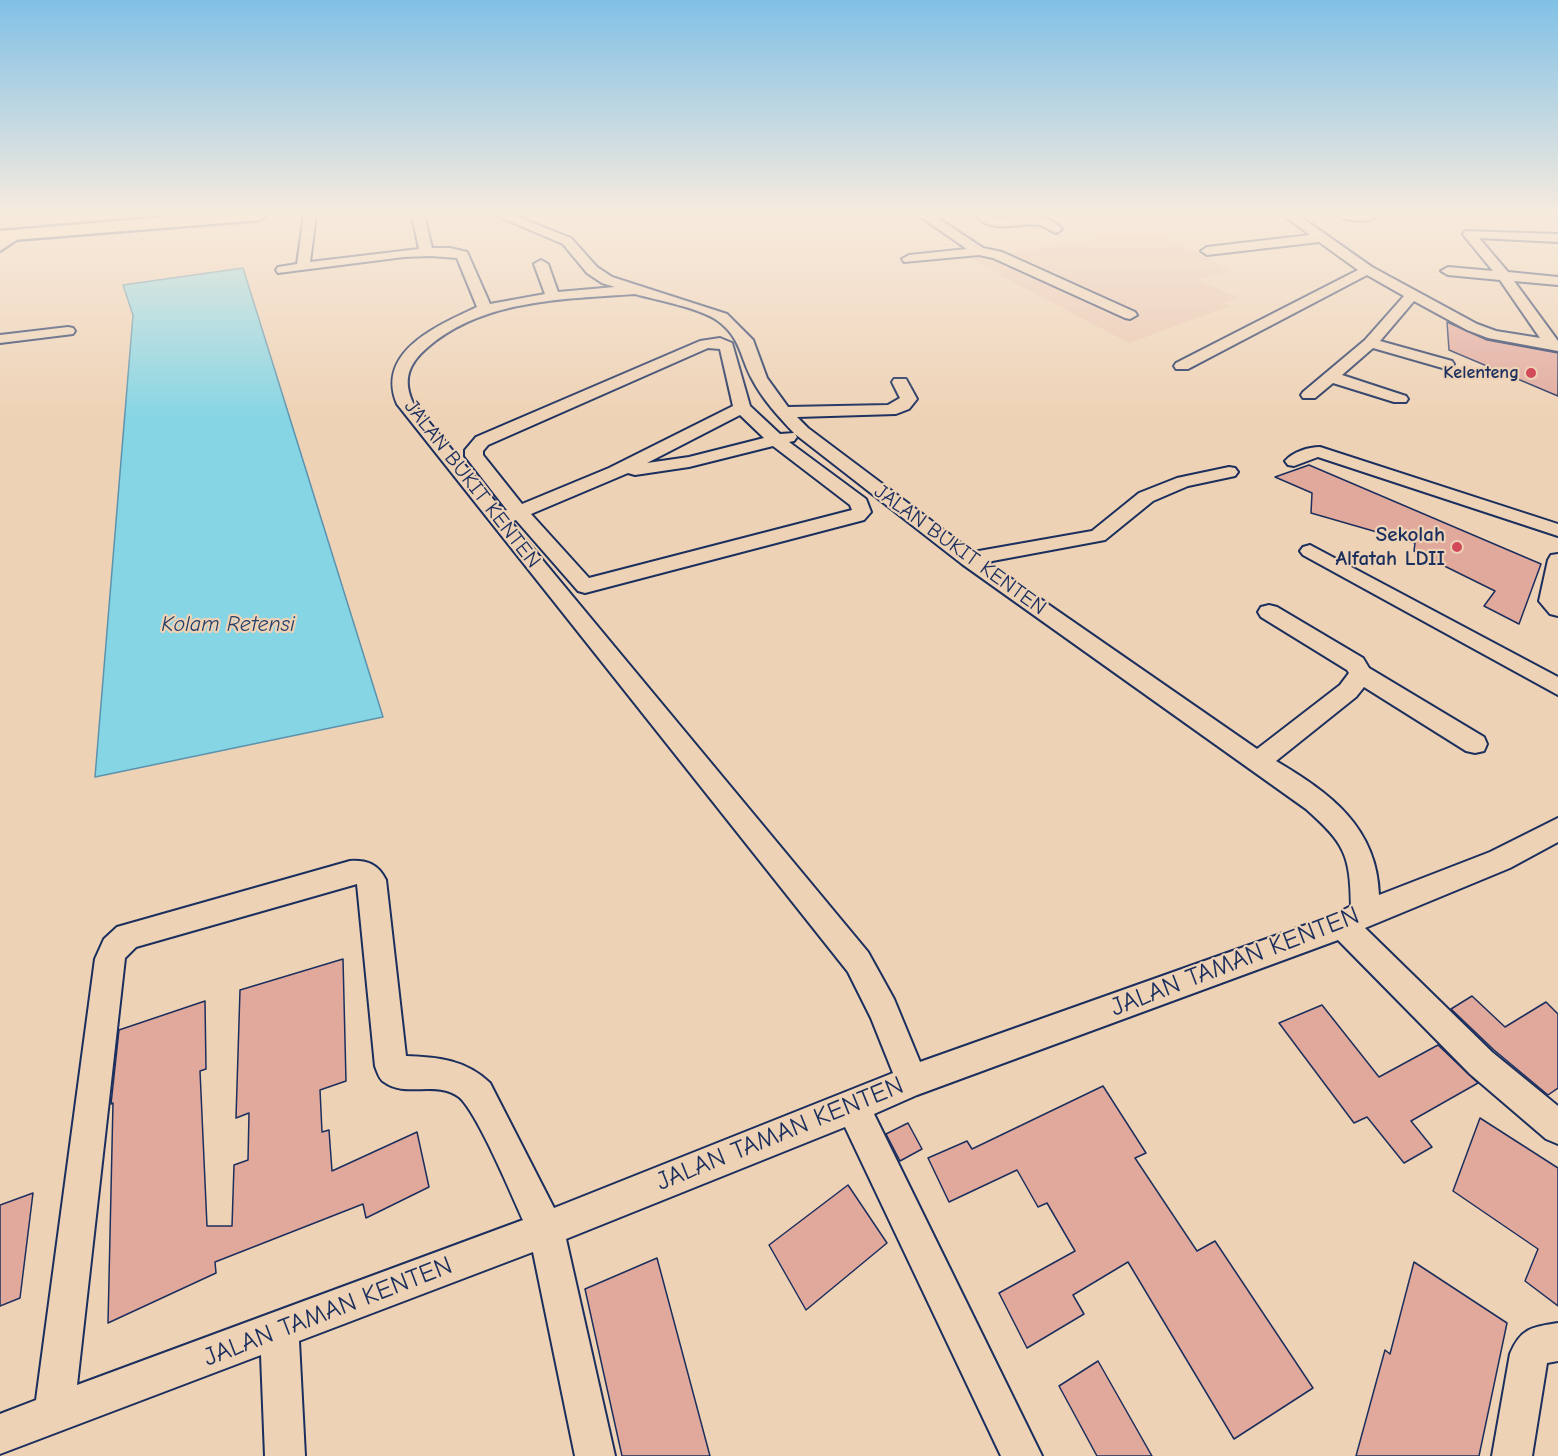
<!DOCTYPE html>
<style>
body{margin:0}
canvas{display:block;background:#eed2b5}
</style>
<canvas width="1558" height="1456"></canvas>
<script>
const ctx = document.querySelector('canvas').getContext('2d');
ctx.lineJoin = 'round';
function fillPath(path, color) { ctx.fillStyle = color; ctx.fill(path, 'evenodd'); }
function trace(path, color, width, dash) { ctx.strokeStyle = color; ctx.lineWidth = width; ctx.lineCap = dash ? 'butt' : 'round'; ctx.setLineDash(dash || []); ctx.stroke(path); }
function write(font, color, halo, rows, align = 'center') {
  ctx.font = font + ' "Comic Neue",sans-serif'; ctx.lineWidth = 4.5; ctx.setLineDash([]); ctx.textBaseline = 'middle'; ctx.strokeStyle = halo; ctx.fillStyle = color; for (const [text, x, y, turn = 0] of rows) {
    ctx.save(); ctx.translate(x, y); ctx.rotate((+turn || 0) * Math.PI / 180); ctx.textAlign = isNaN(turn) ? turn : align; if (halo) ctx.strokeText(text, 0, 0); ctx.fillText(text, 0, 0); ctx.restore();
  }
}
const built = new Path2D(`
 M1153 230 1231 271 1198 280 1238 298 1222 303 1230 306 1129 343 969 259Z`);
const water = new Path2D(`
 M243 268 383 717 95 777 133 315 123 285Z`);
const building = new Path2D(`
 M1447 322 1487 340 1558 353V396L1449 350Z
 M1309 465 1541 564 1519 624 1484 606 1495 591 1414 551 1415 543 1311 513 1312 493 1275 477Z
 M343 959 346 1081 320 1090 322 1132 329 1130 332 1171 417 1132 429 1187 366 1218 363 1204 215 1262 216 1273 108 1323 113 1103 111 1104 119 1030 205 1001 206 1069 200 1071 207 1226H232L234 1165 248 1160 249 1113 236 1118 240 990Z
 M1472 996 1505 1027 1546 1002 1558 1014V1088L1548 1095 1494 1050 1451 1009Z
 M1322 1005 1379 1077 1438 1045 1478 1083 1411 1121 1432 1147 1404 1163 1367 1117 1354 1123 1279 1023Z
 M1103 1086 1146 1153 1135 1158 1197 1251 1215 1241 1313 1388 1234 1439 1128 1262 1073 1295 1084 1314 1027 1348 999 1293 1075 1251 1047 1203 1038 1207 1017 1170 949 1202 928 1158 967 1141 972 1149Z
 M1480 1118 1558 1168V1306L1525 1281 1538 1249 1453 1191Z
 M908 1123 922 1149 900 1161 886 1134Z
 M848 1185 887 1243 806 1310 769 1245Z
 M33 1193 20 1298 0 1306V1205Z
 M657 1258 710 1456H622L585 1289Z
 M1414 1262 1507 1323 1479 1456H1356L1385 1350 1390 1354Z
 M1098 1361 1152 1456H1097L1059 1386Z`);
const minor = new Path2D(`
 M304 215H316L310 262 419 249 412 215H424L432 248H450L467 252 490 304 545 294 534 264 541 260 548 264 558 292 615 287 602 283 587 273 563 244 495 215H513L571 238 597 267 612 277 727 314 753 340 767 378 788 407 888 405 900 398 892 382 894 379H906L917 399 909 409 896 414 797 417 808 428 973 552 1092 531 1139 493 1177 478 1229 467 1235 468 1238 472 1235 476 1188 486 1153 501 1105 540 987 562 1257 749 1340 685 1349 673 1347 670 1261 617 1258 612 1261 607 1269 605 1277 607 1363 658 1369 668 1484 737 1487 744 1484 751 1475 753 1466 751 1364 687 1356 697 1276 761C1330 793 1377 827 1379 895L1490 852 1558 818V842L1510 868 1365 928 1492 1052 1558 1106V1144L1546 1139 1470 1074 1338 940 917 1095 874 1114 1042 1456H1001L845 1127 566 1239 615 1456H575L533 1252 299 1341 305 1456H265L261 1355 0 1454V1414L36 1400 95 959 104 939 117 927 350 861C367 860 378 864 386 880L406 1056C438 1057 466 1060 490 1083L554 1208 893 1073 871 1018 848 972 397 404C375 351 439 325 477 307L457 258 430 256 404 257 278 273 276 270 278 267 297 264ZM635 294C656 300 701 308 718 321 741 338 740 357 752 379 763 400 778 416 794 433L780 434 750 406 732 343 720 338 700 341 476 437 465 450V456L507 510 503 511 413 403C402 379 409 363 428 347 484 299 565 299 635 294ZM708 348 720 349 733 406 609 468 522 504 483 455V451L488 445ZM740 415 764 438 689 457 647 463ZM795 434 962 564 1306 809C1345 844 1350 854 1351 906L1334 915 920 1062 894 999 868 952 511 522 516 520 578 591 585 593 864 520 871 512 866 499 789 442 794 441 797 437ZM773 446 850 505 852 510 589 578 531 514 628 473 635 475 689 467ZM357 884 375 1066C377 1071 379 1079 384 1082 405 1098 437 1080 459 1097 477 1112 511 1194 523 1220L77 1385 125 958 136 947Z
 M918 215H933L983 248 1002 252 1135 312 1137 315 1130 319 1125 318 993 258 979 255 904 262 902 259 909 255 967 249Z
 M976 215H989L994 219C1017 217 1044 209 1062 229L1056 233C1050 231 1045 226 1039 225 1018 222 991 235 976 215Z
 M1283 215H1298L1372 267 1477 324 1496 331 1540 338 1500 280 1448 275 1441 271 1448 267 1493 271 1465 237 1463 234 1465 231 1558 234V242L1479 238 1508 272 1558 277V285L1514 281 1558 341V351L1488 338 1467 330 1414 301 1380 341 1452 361 1454 364 1452 367 1446 369 1373 348 1342 375 1406 396 1408 399 1406 402H1394L1333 383 1315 398H1303L1301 395 1303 392 1365 340 1404 296 1367 275 1188 369H1176L1174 366 1176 363 1358 270 1319 242 1207 255 1201 251 1207 247 1310 235Z
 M1337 215H1375L1376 217C1368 223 1345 221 1337 215Z
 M17 230 21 231 23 234 21 237 0 251V241Z
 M68 327 73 328 75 331 73 334 0 343V335Z
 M1320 447 1558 524V536L1318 457 1294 466 1288 465 1285 461C1293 452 1308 447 1320 447Z
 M1310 545 1558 677V695L1303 555 1300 551 1303 547Z
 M1558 554V616L1550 614 1539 601 1548 560 1551 555Z
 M1558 1323V1361L1547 1363 1532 1456H1492L1510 1354C1521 1328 1532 1327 1558 1323Z`);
const highway = new Path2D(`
 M191 215H268L260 220 0 241V231Z`);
const markers = [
 [1531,373,6,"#d1495b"],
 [1457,547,6,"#d1495b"]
];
const farPoinames = [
 ["Kelenteng",1519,373]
];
const streetNames = [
 ["JALAN BUKIT KENTEN",472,484,52],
 ["JALAN BUKIT KENTEN",960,550,36]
];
const poiNames = [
 ["Sekolah",1445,535],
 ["Alfatah LDII",1445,559]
];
const waterNames = [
 ["Kolam Retensi",228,625]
];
const nearStreetnames = [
 ["JALAN TAMAN KENTEN",1235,962,-21],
 ["JALAN TAMAN KENTEN",780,1134,-22],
 ["JALAN TAMAN KENTEN",328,1312,-21]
];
fillPath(built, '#eac5ae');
fillPath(water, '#86d5e4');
trace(water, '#5b93ae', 1.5);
fillPath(building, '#e1a89c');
trace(building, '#1b2f5e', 1.5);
trace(minor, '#1b2f5e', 4);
trace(highway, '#1b2f5e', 5);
fillPath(minor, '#eed2b5');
fillPath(highway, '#fcdcac');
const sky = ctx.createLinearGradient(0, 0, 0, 419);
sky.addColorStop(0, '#81c1e6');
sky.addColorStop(0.51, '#f7ebde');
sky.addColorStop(1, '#f7ebde00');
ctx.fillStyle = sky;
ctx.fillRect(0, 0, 1558, 419);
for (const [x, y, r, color] of markers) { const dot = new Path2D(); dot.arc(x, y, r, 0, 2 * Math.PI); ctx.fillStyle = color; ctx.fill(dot); trace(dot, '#eed2b5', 2); }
write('bold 18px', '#1b2f5e', '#eed2b5', farPoinames, 'right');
write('21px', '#1b2f5e', '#eed2b5', streetNames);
write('bold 21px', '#1b2f5e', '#eed2b5', poiNames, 'right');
write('italic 22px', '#26406b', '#eed2b5', waterNames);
write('26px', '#1b2f5e', '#eed2b5', nearStreetnames);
</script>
